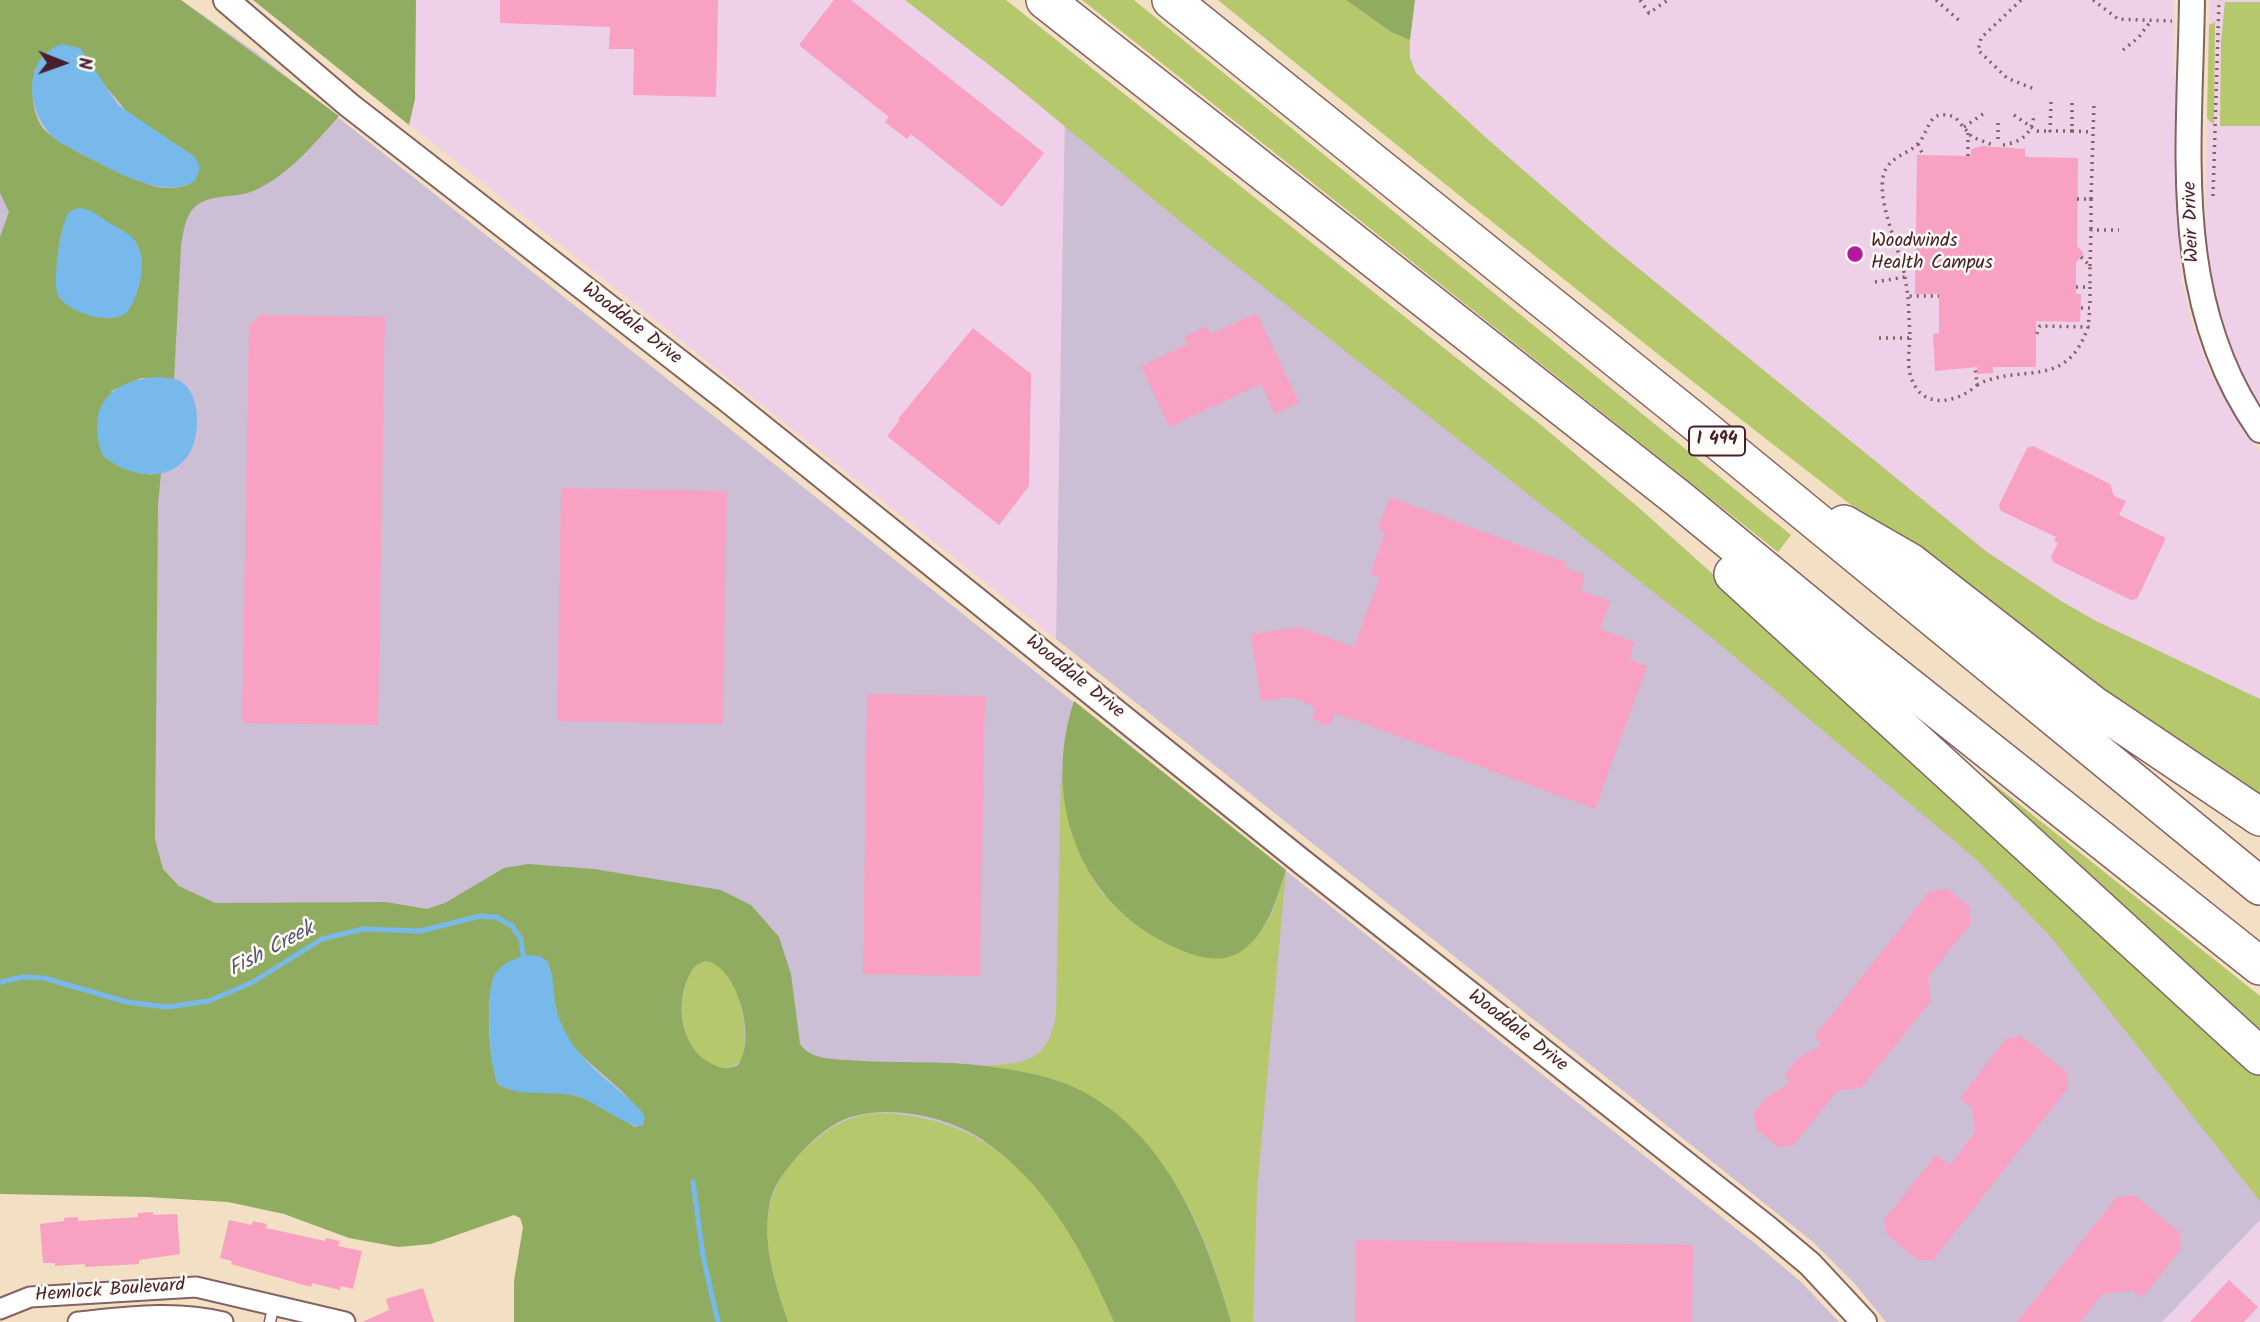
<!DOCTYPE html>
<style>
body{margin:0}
#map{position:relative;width:2260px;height:1322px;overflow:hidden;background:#f3dfc3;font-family:Kalam,sans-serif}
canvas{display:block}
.north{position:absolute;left:28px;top:28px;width:70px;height:70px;-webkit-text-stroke:5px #fdfcf7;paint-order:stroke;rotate:91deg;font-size:19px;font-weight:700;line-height:28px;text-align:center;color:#4a1f2b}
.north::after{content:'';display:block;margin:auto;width:24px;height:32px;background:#4a1f2b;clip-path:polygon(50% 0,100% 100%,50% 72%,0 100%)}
</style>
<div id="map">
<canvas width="2260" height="1322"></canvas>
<div class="north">N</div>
</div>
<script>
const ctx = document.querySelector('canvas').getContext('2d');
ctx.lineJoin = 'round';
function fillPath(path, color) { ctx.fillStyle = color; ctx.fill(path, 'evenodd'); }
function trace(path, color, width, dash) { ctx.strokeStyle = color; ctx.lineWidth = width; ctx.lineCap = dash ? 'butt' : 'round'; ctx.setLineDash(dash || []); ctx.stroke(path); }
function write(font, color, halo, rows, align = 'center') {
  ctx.font = font + ' Kalam,sans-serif'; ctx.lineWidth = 5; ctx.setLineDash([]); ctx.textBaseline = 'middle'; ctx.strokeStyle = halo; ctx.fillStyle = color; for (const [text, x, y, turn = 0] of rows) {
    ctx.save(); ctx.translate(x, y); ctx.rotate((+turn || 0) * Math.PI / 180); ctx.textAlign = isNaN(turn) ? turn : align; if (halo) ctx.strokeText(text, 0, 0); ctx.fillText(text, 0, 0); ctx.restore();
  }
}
const built = new Path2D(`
 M253 0H1006L1066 48 1056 639Z
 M1218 0H2174L2176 202 2182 281 2191 320 2209 370 2234 416 2260 453V809L1505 232Z
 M2209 0H2260V405L2240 371 2223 327 2211 285 2205 236Z
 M2260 1220V1322H2162Z`);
const industrial = new Path2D(`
 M0 0H181L257 53 1763 1250 1801 1282 1839 1322H636L638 1183 0 1171Z
 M1066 48 1542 426 1639 508 2260 1065V1220L2162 1322H1886L1856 1285 1813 1242 1056 639Z`);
const green = new Path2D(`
 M905 0H1006L1542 426 1639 508 2260 1065V1201L2051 937 1976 859 1716 641 1192 231 1011 82Z
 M1082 0H1134L1791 535 1778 552Z
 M1218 0H1346L1391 32 1410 40V58L1416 73 1484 136 1605 241 1987 552 2061 601 2096 621 2260 699V809C1902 554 1559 277 1218 0Z
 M2225 2H2260V126H2220L2221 42Z
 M2215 22 2214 125 2207 118 2209 25Z
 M1950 749 2260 996V1044Z
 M1061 769C1066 815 1077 856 1103 895L1264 927 1273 911 1286 870 1257 1190 1253 1322H1231C1207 1234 1174 1152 1095 1101 1086 1096 1077 1089 1068 1085 1042 1074 1012 1070 985 1066 1027 1062 1047 1063 1056 1015Z
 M705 961C741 965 750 1033 742 1060L729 1069C680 1068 671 998 695 966Z
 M880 1113C1012 1118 1066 1212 1114 1322H788C765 1253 748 1194 813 1142 834 1124 852 1115 880 1113Z`);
const forest = new Path2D(`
 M0 0H181L339 116C315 143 287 177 253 191 237 198 216 194 200 203 185 212 184 230 181 246L174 379 141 378 111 391 149 475 161 473 158 505 155 839 163 869 179 886 215 903 386 902 427 909 445 903 504 868 528 864 594 869 721 890 751 905 779 937 791 974 800 1044C810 1059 831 1059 848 1060 894 1064 940 1060 986 1066 1013 1070 1043 1074 1069 1085 1163 1125 1205 1230 1231 1322H1114C1083 1251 1048 1185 983 1140 948 1116 886 1103 845 1119 826 1127 809 1143 796 1158 786 1170 775 1183 771 1198 760 1241 775 1282 788 1322H514V1281L523 1227 520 1218 514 1215 431 1244 398 1247 349 1238 284 1214 228 1202 147 1197 0 1194V237L9 212 0 193ZM35 69 102 82 128 113 189 153 190 184C180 188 169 189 158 187 136 182 54 144 42 127 31 110 31 88 35 69ZM73 210 135 241 142 259 135 296 76 309 60 299C54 280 57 224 73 210ZM705 961C738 965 757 1040 738 1065 728 1070 722 1069 712 1064 678 1048 673 995 695 966ZM509 962 551 973C553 997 556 1020 569 1041 583 1063 647 1103 643 1125L635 1127C612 1112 588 1095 559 1092 540 1090 516 1095 498 1084 489 1064 485 999 494 978 497 970 502 966 509 962Z
 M253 0H416L415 99 409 125Z
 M1346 0H1415L1410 40 1391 32Z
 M1074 701 1286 870C1276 900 1268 933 1240 952 1219 965 1194 956 1174 947 1077 903 1042 798 1074 701Z`);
const water = new Path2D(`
 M61 44 80 48 118 105 195 157 200 168 195 181C158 204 93 158 59 142 28 118 18 62 61 44Z
 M80 208C90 209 99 216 108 222 116 227 128 232 134 240 149 257 140 294 128 311 114 328 66 312 58 295 52 282 60 229 67 216 69 211 74 209 80 208Z
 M159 377C166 378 174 378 180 381 202 393 201 440 187 457 165 485 126 475 103 456 85 406 110 380 159 377Z
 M525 955 540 956 547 961C556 977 552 998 558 1015 572 1058 608 1079 640 1109L645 1117 642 1126C630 1129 595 1102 579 1097 554 1089 520 1099 498 1084 489 1067 486 994 494 976 499 965 514 959 525 955Z`);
const stream = new Path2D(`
 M0 982 23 977 44 978 127 1002 167 1007 209 1001 253 982 322 939 363 929 421 931 480 916 496 917 512 926 521 939 524 962
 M693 1182 703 1256 718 1322`);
const building = new Path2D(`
 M500 0H718L716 97 633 95 634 49H609L610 27 500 23Z
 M834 0H851L1044 153 1002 207 911 134 907 139 885 122 889 117 799 45Z
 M1982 146 2025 149V157L2078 158 2077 246 2084 254 2076 262V294H2081L2080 322 2036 321V367H1993V373L1977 374V367L1935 371 1933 334 1939 333V294H1915L1917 155 1971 156V149Z
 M1257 313 1299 403 1275 414 1261 384 1169 427 1141 366 1188 344 1184 337 1207 326 1211 334Z
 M261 315 385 317 378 725 242 723 249 326Z
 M973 328 1031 374 1029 486 999 525 887 436 900 420 898 419Z
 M2033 446 2110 484 2114 496 2126 501 2119 515 2166 538 2137 599 2131 600 2053 562 2051 557 2058 543 2054 541 2056 537 2001 511 1999 505 2027 448Z
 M561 488 727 491 723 724 557 721Z
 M1390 497 1567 563 1565 568 1585 575 1580 590 1610 601 1600 629 1635 642 1629 659 1647 666 1595 809 1335 713 1329 726 1312 719 1316 707 1291 697 1261 701 1251 634 1300 627 1354 647 1380 577 1370 574 1385 532 1378 529Z
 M867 694 985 696 980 976 863 974Z
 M1947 889 1969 906 1971 923 1928 977 1931 1001 1861 1088 1837 1091 1794 1145 1778 1147 1756 1129 1754 1113 1766 1098 1790 1083 1785 1075 1797 1059 1821 1045 1815 1036 1930 891Z
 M2021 1036 2067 1072 2068 1088 1933 1260H1918L1887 1235 1884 1220 1936 1155 1950 1165 1975 1132 1972 1108 1960 1098 2006 1039Z
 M2134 1195 2179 1232 2181 1249 2142 1298 2132 1290 2102 1294 2080 1322H2017L2117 1197Z
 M153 1212V1215L177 1214 180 1254 139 1260V1264L85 1267V1264L55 1266V1263H43L40 1224 64 1221V1218L78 1217V1221L138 1217V1213Z
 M229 1220 252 1225 253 1221 267 1224 266 1228 325 1241 326 1238 340 1241 338 1246 362 1251 353 1289 341 1286 340 1290 312 1283 311 1287 231 1264 232 1261 220 1258Z
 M1356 1240 1693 1245 1692 1322H1355Z
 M2229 1280 2258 1307 2244 1322H2190Z
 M423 1288 434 1322H362L389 1310 386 1299Z`);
const path = new Path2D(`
 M1640 0 1649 13 1668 0
 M1936 0 1961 22
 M2021 0 1981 38 1978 50 2007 78 2034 89
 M2093 0 2118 19 2172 21
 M2123 50 2138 38 2151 21
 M2051 102 2050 131H2072
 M2072 103V131L2093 132
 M2014 115 2037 131H2050
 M1964 127 1983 114
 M1998 139V122
 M1918 144 1923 155
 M2003 145C2022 142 2033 133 2034 113
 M1968 156V133
 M2213 196 2219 0
 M2077 199H2091V230
 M2091 199 2094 103
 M2081 257 2090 266V287
 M2090 266 2091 230H2119
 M1905 277 1908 296H1939
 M1875 282 1905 277C1900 248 1871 191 1887 167 1896 154 1912 153 1921 140 1931 124 1930 109 1955 117L1972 137 1993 145
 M2076 287H2090V308
 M2081 308H2090L2088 327
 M1879 338H1910L1908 296
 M1910 338C1909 351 1907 365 1911 377 1921 410 1956 404 1977 385L1975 367
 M1977 385C2020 362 2066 392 2088 327L2040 326 2036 336`);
const service = new Path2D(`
 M270 1322 274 1303`);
const minor = new Path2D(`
 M0 1309 30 1297 196 1287 345 1322
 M78 1322C126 1317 175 1310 223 1322`);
const tertiary = new Path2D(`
 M226 0 349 105 728 400 1301 861 1767 1228 1810 1264 1864 1322
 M2192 0C2190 149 2169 301 2260 430`);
const motorway = new Path2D(`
 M1045 0 1679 499 1860 648 2260 966
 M1171 0 1694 421 2260 886
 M1844 524 1910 562 2092 704 2260 817
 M1733 574 2260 1056`);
const markers = [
 [1855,254,9,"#b5179e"]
];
const shields = [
 [1717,441,56]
];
const shieldNames = [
 ["I 494",1717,441]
];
const streetNames = [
 ["Weir Drive",2193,222,-92],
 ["Wooddale Drive",631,325,38],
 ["Wooddale Drive",1074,678,39],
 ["Wooddale Drive",1517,1032,38],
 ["Hemlock Boulevard",110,1292,-4]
];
const poiNames = [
 ["Woodwinds",1871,243],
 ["Health Campus",1871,265]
];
const waterNames = [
 ["Fish Creek",272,951,-28]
];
fillPath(built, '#eed0e8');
fillPath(industrial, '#ccbed4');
fillPath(green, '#b5c86c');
fillPath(forest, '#90ac60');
fillPath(water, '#78b9ec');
trace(stream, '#78b9ec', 5);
fillPath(building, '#f8a1c2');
trace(service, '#856260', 13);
trace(minor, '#856260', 23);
trace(tertiary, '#856260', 28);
trace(motorway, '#856260', 40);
trace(path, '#856260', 3.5, [2, 5]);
trace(service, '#fff', 10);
trace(minor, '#fff', 19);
trace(tertiary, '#fff', 24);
trace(motorway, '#fff', 37);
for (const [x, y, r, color] of markers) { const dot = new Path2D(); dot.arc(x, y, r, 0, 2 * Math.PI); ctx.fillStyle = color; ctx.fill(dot); trace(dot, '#fdfcf7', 2.5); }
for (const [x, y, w] of shields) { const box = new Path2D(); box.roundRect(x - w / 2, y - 14.5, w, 29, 5); ctx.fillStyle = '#fdfcf7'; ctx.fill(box); trace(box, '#4a1f2b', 2); }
write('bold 18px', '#4a1f2b', null, shieldNames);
write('19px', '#4a1f2b', '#fdfcf7', streetNames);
write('19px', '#4a1f2b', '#fdfcf7', poiNames, 'left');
write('italic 21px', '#5a556f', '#fdfcf7', waterNames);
</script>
